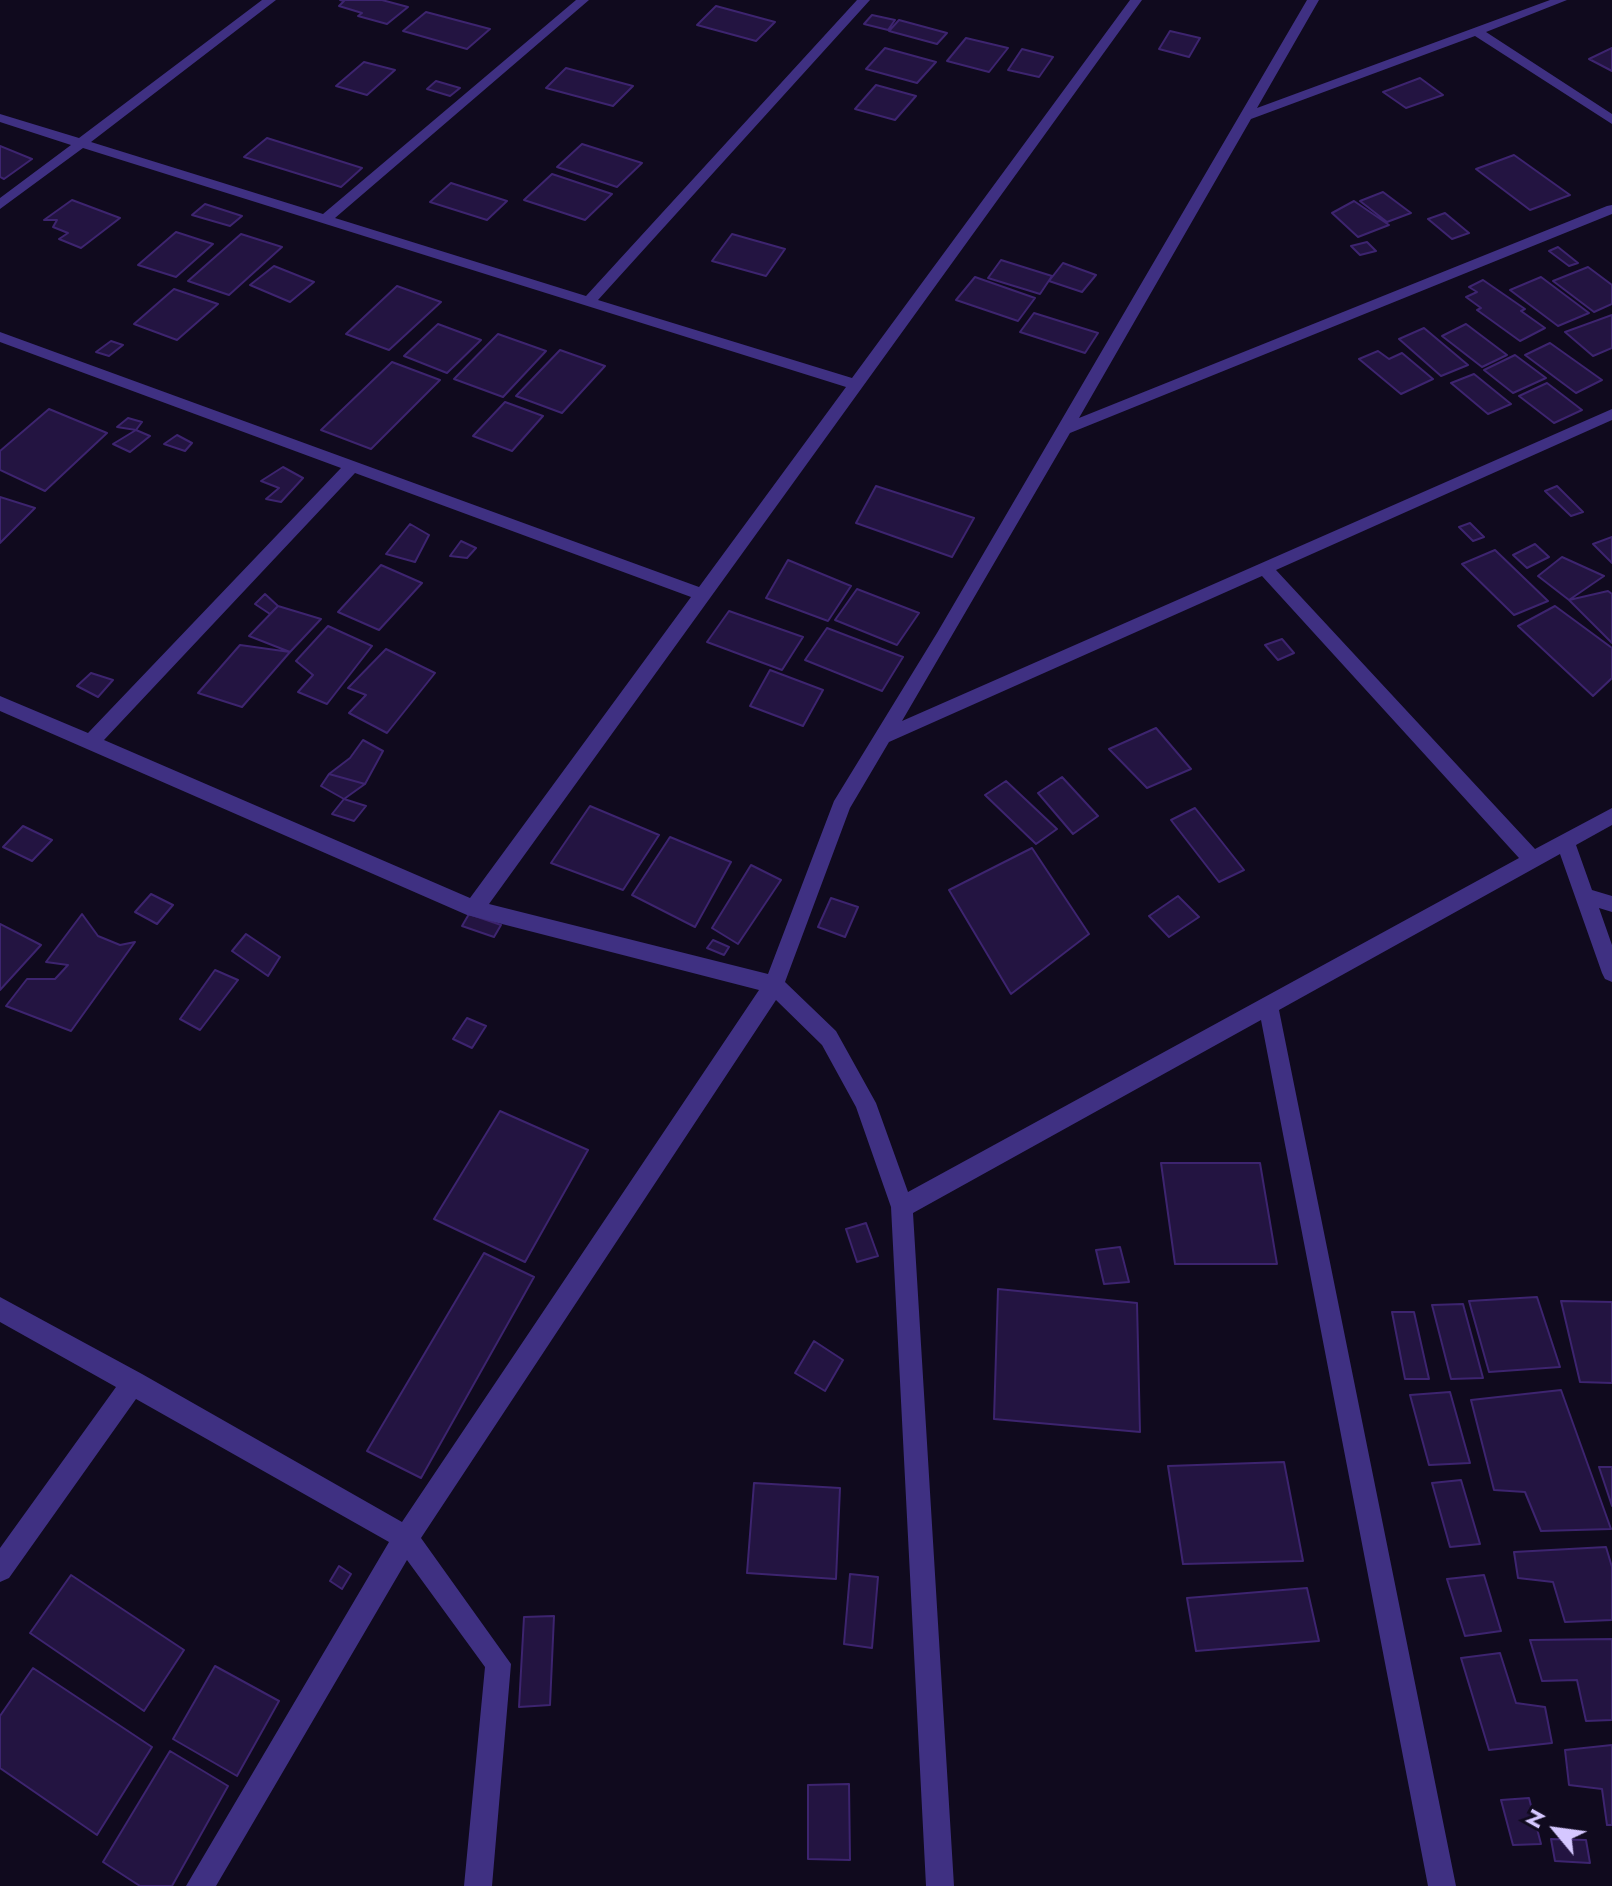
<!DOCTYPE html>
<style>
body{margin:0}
#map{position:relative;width:1612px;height:1886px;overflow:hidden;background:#100a1e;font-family:Jost,sans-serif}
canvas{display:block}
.north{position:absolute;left:1516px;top:1790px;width:80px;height:80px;-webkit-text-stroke:6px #100a1e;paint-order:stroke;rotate:299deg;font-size:22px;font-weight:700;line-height:32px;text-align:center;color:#d5c7ff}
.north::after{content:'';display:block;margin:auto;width:28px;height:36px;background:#d5c7ff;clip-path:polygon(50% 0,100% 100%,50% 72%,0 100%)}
</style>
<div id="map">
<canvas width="1612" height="1886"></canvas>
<div class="north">N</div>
</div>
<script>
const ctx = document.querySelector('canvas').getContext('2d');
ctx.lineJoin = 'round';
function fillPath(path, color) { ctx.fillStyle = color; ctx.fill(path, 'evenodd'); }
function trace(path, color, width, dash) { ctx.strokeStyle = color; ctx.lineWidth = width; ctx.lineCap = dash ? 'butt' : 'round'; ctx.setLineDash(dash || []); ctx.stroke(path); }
const building = new Path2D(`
 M340 0H382L408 7 387 24 358 16 362 13 339 6 344 1Z
 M716 6 775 22 756 41 697 25Z
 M426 12 490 29 467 49 403 31Z
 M872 15 895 20 888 30 864 24Z
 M899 20 947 33 937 44 889 31Z
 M1170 31 1200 38 1189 57 1159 49Z
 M966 38 1008 48 989 72 947 61Z
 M885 48 936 62 917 83 866 69Z
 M1612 48V71L1589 59Z
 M1022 49 1053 57 1039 77 1008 70Z
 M364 62 395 70 367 95 336 86Z
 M566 68 633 86 613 106 546 88Z
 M1420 78 1443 95 1406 108 1383 92Z
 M436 81 460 88 450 96 427 89Z
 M876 85 916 96 895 120 855 109Z
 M267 138 362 168 341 187 244 157Z
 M582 144 642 163 617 187 557 167Z
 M0 146 32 159 4 179 0 177Z
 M1514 155 1570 195 1530 210 1476 169Z
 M552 174 612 194 585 220 524 200Z
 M451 183 507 201 487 220 430 202Z
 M1383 192 1411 213 1387 222 1360 201Z
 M72 200 120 218 81 248 59 239 68 233 53 227 57 220H44Z
 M1354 201 1389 225 1358 237 1332 213Z
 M205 204 242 216 230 226 192 215Z
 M1445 213 1469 233 1452 239 1428 219Z
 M176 232 213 244 176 277 138 265Z
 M241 234 282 247 229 295 188 281Z
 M732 234 785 249 766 276 712 261Z
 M1367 242 1376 251 1360 255 1351 246Z
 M1558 247 1578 263 1569 266 1549 251Z
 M1001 260 1052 276 1040 294 988 278Z
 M1063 263 1096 275 1082 292 1049 281Z
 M274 266 314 282 290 302 250 285Z
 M1588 267 1612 285V304L1594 312 1553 281Z
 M975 277 1035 298 1018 321 956 300Z
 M1541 277 1589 313 1558 326 1510 290Z
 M1483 280 1525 309 1521 311 1545 328 1520 341 1477 310 1481 308 1466 297 1477 292 1469 287Z
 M397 286 441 302 389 350 346 334Z
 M174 289 218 304 177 340 134 324Z
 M1034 313 1098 333 1085 353 1020 332Z
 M1612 315V348L1593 356 1565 332Z
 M438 324 481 340 447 373 404 356Z
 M1466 324 1507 355 1482 367 1442 336Z
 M1424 328 1468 365 1441 376 1399 339Z
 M498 334 546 351 503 397 454 379Z
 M111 341 123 345 109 356 96 352Z
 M1550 343 1602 380 1576 393 1525 355Z
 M560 350 605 366 562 413 516 396Z
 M1378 351 1389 359 1402 353 1433 379 1401 394 1359 359Z
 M1515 355 1546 378 1513 393 1484 370Z
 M392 362 440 380 371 449 321 430Z
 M1474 374 1511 404 1488 414 1451 383Z
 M1547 383 1582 410 1554 423 1519 396Z
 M505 402 543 416 512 451 473 436Z
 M49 409 107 433 45 491 0 470V451Z
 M128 418 142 422 136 430 117 427Z
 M136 430 150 436 130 452 113 444Z
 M177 435 192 443 185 451 164 444Z
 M283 467 303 478 281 502 266 499 279 488 261 481Z
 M876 486 974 518 952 557 856 523Z
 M1557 486 1583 512 1571 516 1545 491Z
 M0 497 35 508 0 543Z
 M1470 523 1484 537 1473 541 1459 527Z
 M410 524 429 535 415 562 386 554Z
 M1612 537V563L1593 544Z
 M461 541 476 548 467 558 450 556Z
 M1535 544 1549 557 1527 568 1513 555Z
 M1495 550 1548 601 1514 615 1462 564Z
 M1562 557 1604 576 1569 600 1538 576Z
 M788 560 851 586 828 621 766 598Z
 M381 565 422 583 379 630 338 612Z
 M857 589 919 613 897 645 835 620Z
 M1608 591 1612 594V643L1569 600Z
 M265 594 278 606 270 614 255 604Z
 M278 606 321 619 290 652 249 636Z
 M1555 606 1612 648V678L1593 696 1518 626Z
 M729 611 803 637 782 670 707 642Z
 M328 626 372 646 327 704 298 692 313 675 296 661Z
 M827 628 903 657 882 691 805 660Z
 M1282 639 1294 653 1278 660 1265 645Z
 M240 645 290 652 242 707 198 693Z
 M386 649 435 673 387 733 349 713 366 695 348 688Z
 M770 670 823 690 803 726 750 706Z
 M91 673 113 680 98 697 77 686Z
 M1156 728 1191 769 1147 788 1109 749Z
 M363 740 383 751 365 784 329 774 350 758Z
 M329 774 365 784 344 799 321 786Z
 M1062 777 1098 816 1073 834 1038 793Z
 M1006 781 1057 829 1036 844 985 795Z
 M344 799 366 806 354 821 332 814Z
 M590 806 659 835 623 890 551 863Z
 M1195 808 1244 870 1219 882 1171 820Z
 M23 826 52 840 32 861 3 847Z
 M670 837 731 862 695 927 632 895Z
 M1032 848 1089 934 1011 994 949 890Z
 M751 865 781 880 738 944 712 928Z
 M151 894 173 905 157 924 135 912Z
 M1178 896 1199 917 1169 937 1149 916Z
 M831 898 858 907 845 937 818 927Z
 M82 914 98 936 120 945 135 942 71 1031 6 1006 27 979H55L68 965 46 962Z
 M469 914 501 925 494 937 462 926Z
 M0 924 41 945 0 990Z
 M246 934 280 957 268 976 232 951Z
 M713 940 729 947 724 955 707 948Z
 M215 970 238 980 200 1030 180 1019Z
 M467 1018 486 1026 472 1048 453 1039Z
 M500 1111 588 1150 525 1262 434 1219Z
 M1161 1163H1260L1277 1264H1175Z
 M866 1223 878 1256 857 1262 846 1229Z
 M1120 1247 1129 1282 1104 1284 1096 1250Z
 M484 1253 534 1277 421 1478 367 1451Z
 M998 1289 1137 1303 1140 1432 994 1419Z
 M1537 1297 1560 1367 1489 1372 1469 1301Z
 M1561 1301 1612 1302V1383L1580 1382Z
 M1463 1304 1483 1378 1451 1379 1432 1305Z
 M1392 1312H1414L1429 1379H1405Z
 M814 1341 843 1360 825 1391 795 1373Z
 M1561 1390 1611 1529 1541 1531 1525 1492 1494 1490 1471 1400Z
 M1450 1392 1470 1463 1429 1465 1410 1395Z
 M1284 1462 1303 1561 1183 1564 1168 1466Z
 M1599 1467H1612V1506Z
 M1461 1480 1480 1544 1450 1547 1432 1483Z
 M754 1483 840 1488 836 1579 747 1573Z
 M1606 1547 1612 1567V1620L1565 1622 1553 1582 1518 1578 1514 1552Z
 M339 1566 351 1574 342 1589 330 1581Z
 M850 1574 878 1577 872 1648 844 1644Z
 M71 1575 184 1650 144 1711 30 1633Z
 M1484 1575 1501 1631 1465 1636 1447 1579Z
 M1307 1588 1319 1641 1196 1651 1187 1598Z
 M554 1616 550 1705 519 1707 524 1617Z
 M1612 1639V1720L1586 1721 1577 1680 1542 1681 1530 1640Z
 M1500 1653 1516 1703 1545 1707 1552 1743 1489 1750 1461 1658Z
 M215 1666 279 1701 237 1776 173 1739Z
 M33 1668 152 1747 97 1835 0 1768V1716Z
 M1612 1745V1825H1607L1602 1789 1569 1785 1565 1750Z
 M170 1751 228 1786 172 1886H140L103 1862Z
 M849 1784 850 1860 808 1859V1785Z
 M1529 1798 1541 1844 1513 1845 1501 1800Z
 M1551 1839 1586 1840 1590 1863 1555 1861Z`);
const street = new Path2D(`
 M262 0H276L91 142 323 214 576 0H589L335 218 586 296 857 0H870L598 300 852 378 1130 0H1142L489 904 768 974 834 801 937 633 1307 0H1319L1257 108 1550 0H1567L1486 32 1612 114V124L1475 36 1251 119 1079 418 1607 206 1612 205V214L1070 433 902 721 1612 409V420L1276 570 1535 849 1612 808V825L1576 845 1592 890 1612 896V912L1599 908 1612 945V982L1605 979 1602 973 1560 854 1279 1010 1456 1886H1428L1261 1020 913 1213 954 1886H926L891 1207 856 1107 822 1045 776 1000 421 1538 511 1664 492 1886H464L485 1667 407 1560 216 1886H186L389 1542 136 1399 9 1578 0 1582V1548L116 1387 0 1322V1297L142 1374 402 1522 759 990 467 915 0 711V696L88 733 341 468 0 342V332L699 587 846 387 83 148 0 209V198L71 145 0 122V114L79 138ZM355 473 691 597 470 898 104 740ZM1262 576 1519 858 908 1192 876 1103 836 1031 785 982 850 808 889 742Z`);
fillPath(building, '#231441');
trace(building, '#3d246f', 2);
fillPath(street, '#3f3082');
</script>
